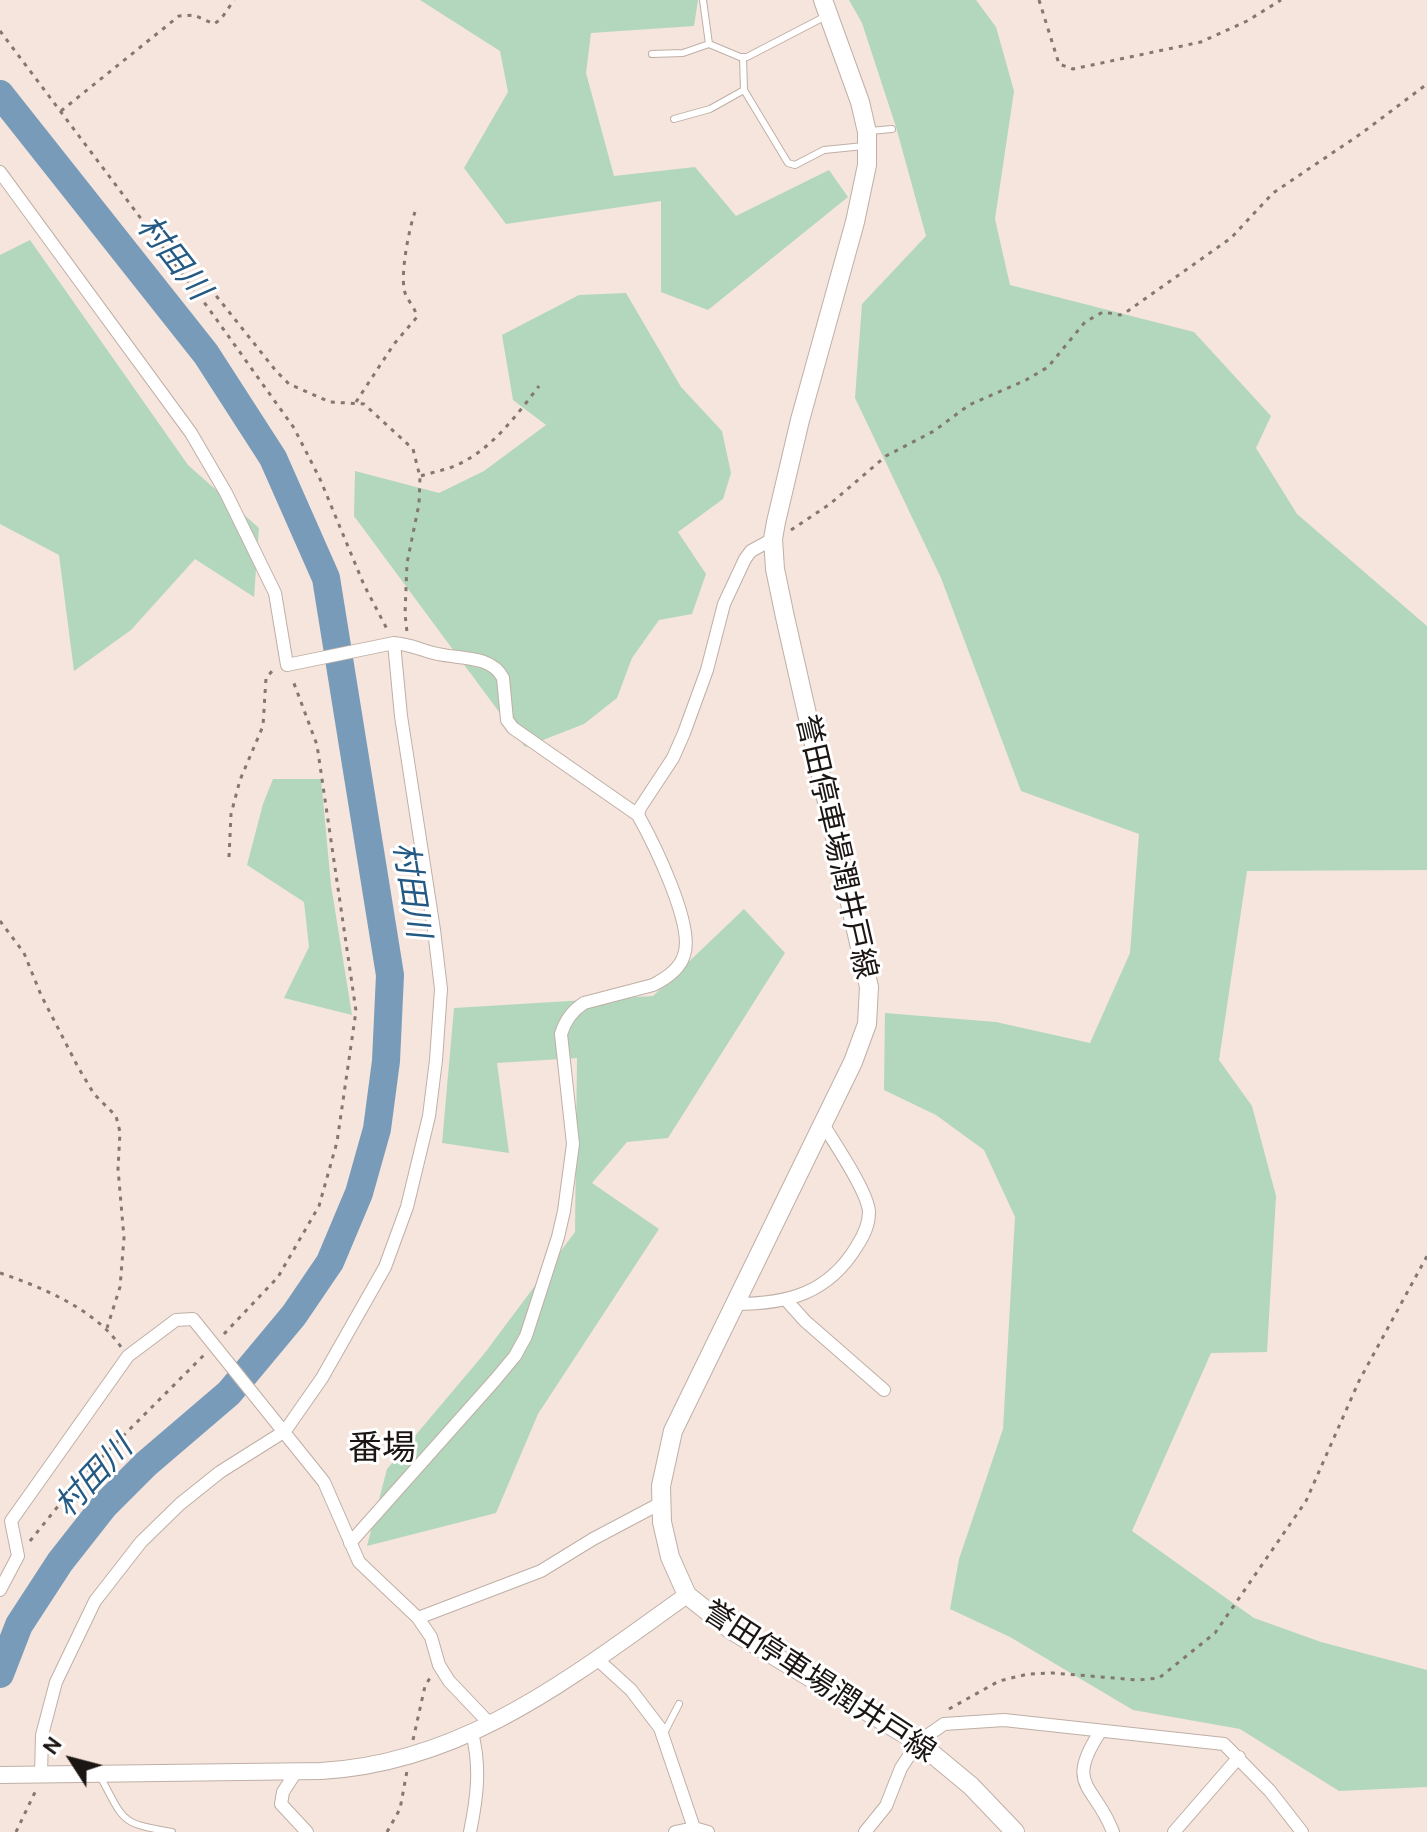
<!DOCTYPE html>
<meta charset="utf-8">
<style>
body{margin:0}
#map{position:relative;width:1427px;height:1832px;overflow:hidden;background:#f6e5dc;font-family:Cabin,sans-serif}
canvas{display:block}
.north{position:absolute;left:32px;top:1720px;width:80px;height:80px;-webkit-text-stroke:6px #fff;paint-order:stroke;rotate:306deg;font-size:22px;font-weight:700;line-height:32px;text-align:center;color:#1b1613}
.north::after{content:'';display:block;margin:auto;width:28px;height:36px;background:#1b1613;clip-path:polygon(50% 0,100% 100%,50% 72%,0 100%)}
</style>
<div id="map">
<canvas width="1427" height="1832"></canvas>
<div class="north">N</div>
</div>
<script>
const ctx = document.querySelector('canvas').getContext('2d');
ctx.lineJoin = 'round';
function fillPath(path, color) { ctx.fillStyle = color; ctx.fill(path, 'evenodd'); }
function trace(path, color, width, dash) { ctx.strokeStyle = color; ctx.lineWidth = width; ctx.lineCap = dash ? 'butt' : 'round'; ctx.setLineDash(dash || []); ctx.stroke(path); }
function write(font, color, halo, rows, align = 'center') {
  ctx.font = font + ' Cabin,"Noto Sans JP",sans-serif'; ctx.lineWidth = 6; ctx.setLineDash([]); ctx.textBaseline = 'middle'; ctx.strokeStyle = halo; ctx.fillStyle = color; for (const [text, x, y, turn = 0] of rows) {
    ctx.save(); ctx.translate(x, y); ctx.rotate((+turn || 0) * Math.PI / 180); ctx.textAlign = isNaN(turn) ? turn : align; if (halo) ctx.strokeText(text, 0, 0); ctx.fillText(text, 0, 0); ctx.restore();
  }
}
const green = new Path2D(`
 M420 0H698L694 26 591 33 586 73 614 176 695 167 736 216 829 170 848 197 708 310 661 292V201L506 224 464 168 508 92 500 51Z
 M849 0H976L996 27 1014 91 995 219 1010 285 1194 332 1271 416 1256 448 1297 514 1427 626V870L1247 871 1219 1060 1252 1106 1276 1196 1267 1352 1211 1353 1132 1531 1254 1618 1321 1642 1427 1670V1787L1339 1791 1240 1729 1133 1710 1010 1637 950 1609 959 1559 1003 1429 1015 1217 984 1150 936 1115 884 1090 885 1013 996 1022 1090 1043 1130 953 1139 834 1021 791 941 578 855 398 862 304 926 236 896 127 862 23Z
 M30 240 188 465 259 528 254 597 195 559 131 630 74 671 59 555 0 524V255Z
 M626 293 681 387 722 431 731 473 723 499 678 532 706 574 692 614 659 620 632 658 617 698 584 724 525 747 354 516 355 471 439 493 484 471 546 425 513 400 502 335 579 295Z
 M273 779H321L331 885 352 1015 284 998 309 947 304 902 247 865 263 804Z
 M744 909 785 953 668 1138 627 1142 592 1183 659 1229 538 1414 496 1513 367 1546 387 1469 484 1354 575 1232 577 1058 497 1063 509 1153 442 1143 454 1008 653 996Z`);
const river = new Path2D(`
 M0 94 206 354 273 458 326 578 390 975 386 1061 377 1129 359 1193 330 1262 294 1315 229 1393 146 1464 104 1506 60 1562 19 1625 0 1674`);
const path = new Path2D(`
 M1039 0 1059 64 1073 69 1201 42 1247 21 1281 0
 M0 31 209 309 294 428 320 479 364 585 387 629
 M61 111 179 16 194 15 214 24 221 19 234 0
 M210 288 276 371 289 384 330 402 364 404 413 449 420 477 419 504 407 563 405 614 407 632
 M356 402 394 344 417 317C415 306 405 299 404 288 401 271 409 228 415 212
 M421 476C433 472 446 470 457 465 492 449 516 416 539 386
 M791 530 830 504 886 456 934 431 969 405 1026 380 1048 367 1085 322 1103 312 1120 315 1125 313 1231 238 1273 193 1362 133 1427 84
 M229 857 231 814 240 780 263 726 266 678 273 670
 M0 921 24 953 41 995 78 1067 94 1094 116 1116 120 1132 118 1169 124 1238 120 1287 107 1328
 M0 1273C42 1287 96 1310 121 1347
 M224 1334 278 1277 319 1206 337 1142 356 1011 317 745 292 678
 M30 1541 80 1479 205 1354
 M949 1709 999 1681 1028 1674 1053 1673 1138 1680 1159 1678 1215 1633 1306 1501 1359 1381 1427 1256
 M413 1740 425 1686 430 1678
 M16 1832 36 1790
 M387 1832 400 1809 407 1771`);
const service = new Path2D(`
 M703 0 709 44
 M652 54 683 53 709 44 740 57H747L826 16
 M743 57 744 90 788 163 795 165 824 150 864 146
 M674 119 710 109 744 90
 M870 131 892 129
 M664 1733 679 1704
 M100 1776C125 1822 119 1823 172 1832`);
const minor = new Path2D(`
 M0 172 191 433 226 493 275 593 287 665 394 643C410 644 423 651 438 654 460 659 491 655 503 678L507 720 513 728 638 815
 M787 1301 805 1321 884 1390
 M735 1304C787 1304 828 1294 857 1246 864 1235 869 1225 869 1212 868 1192 835 1144 823 1124
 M350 1543 495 1380 515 1356 526 1336 558 1237 564 1211 573 1144 561 1034C565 1020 572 1011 584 1003L653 985C665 979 680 969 684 955 695 926 653 842 638 815L640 808 673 758 684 733 707 670 724 604 745 559 751 551 773 539
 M0 1590 18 1556 11 1521 128 1356 176 1320 193 1319 324 1482 359 1562 418 1618 431 1637 439 1665 449 1681 490 1724
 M418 1618 541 1571 593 1539 661 1503
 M597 1659 631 1690 660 1728 694 1828
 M1100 1732C1064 1787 1095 1784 1113 1832
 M296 1772 283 1792 281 1804 307 1832
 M41 1775 42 1735 56 1682 95 1601 141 1542 180 1504 220 1472 285 1431 322 1378 385 1267 407 1207 429 1116 436 1060 441 989 434 930 401 716 394 643
 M470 1832C477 1798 481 1767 472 1733
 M675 1832 694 1828 708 1832
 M865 1832 886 1806 901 1768 918 1742 944 1724 1004 1720 1224 1744 1270 1791 1302 1832
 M1174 1832 1239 1757`);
const tertiary = new Path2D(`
 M0 1775 321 1771C466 1763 574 1675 687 1595`);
const secondary = new Path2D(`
 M823 0 860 102 867 132V165L855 222 800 420 776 522 773 539 775 569 785 617 869 987 867 1024 853 1062 673 1431 661 1486 662 1522 670 1557 687 1595 731 1630 918 1742 971 1786 1015 1832`);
const streetNames = [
 ["誉田停車場潤井戸線",836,847,77],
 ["誉田停車場潤井戸線",819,1682,33]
];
const waterNames = [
 ["村田川",173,258,52],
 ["村田川",411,890,81],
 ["村田川",94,1477,-47]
];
const quarterNames = [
 ["番場",382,1449]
];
fillPath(green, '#b2d7bd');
trace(river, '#789bb9', 28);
trace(service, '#bfafa6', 8);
trace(minor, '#bfafa6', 14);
trace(tertiary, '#bfafa6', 18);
trace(secondary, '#bfafa6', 20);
trace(path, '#827771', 3, [4, 6]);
trace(service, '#fff', 6);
trace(minor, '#fff', 12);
trace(tertiary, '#fff', 16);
trace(secondary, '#fff', 18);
write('30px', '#1b1613', '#fff', streetNames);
write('italic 32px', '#235983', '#fff', waterNames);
write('34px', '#1b1613', '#fff', quarterNames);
</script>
